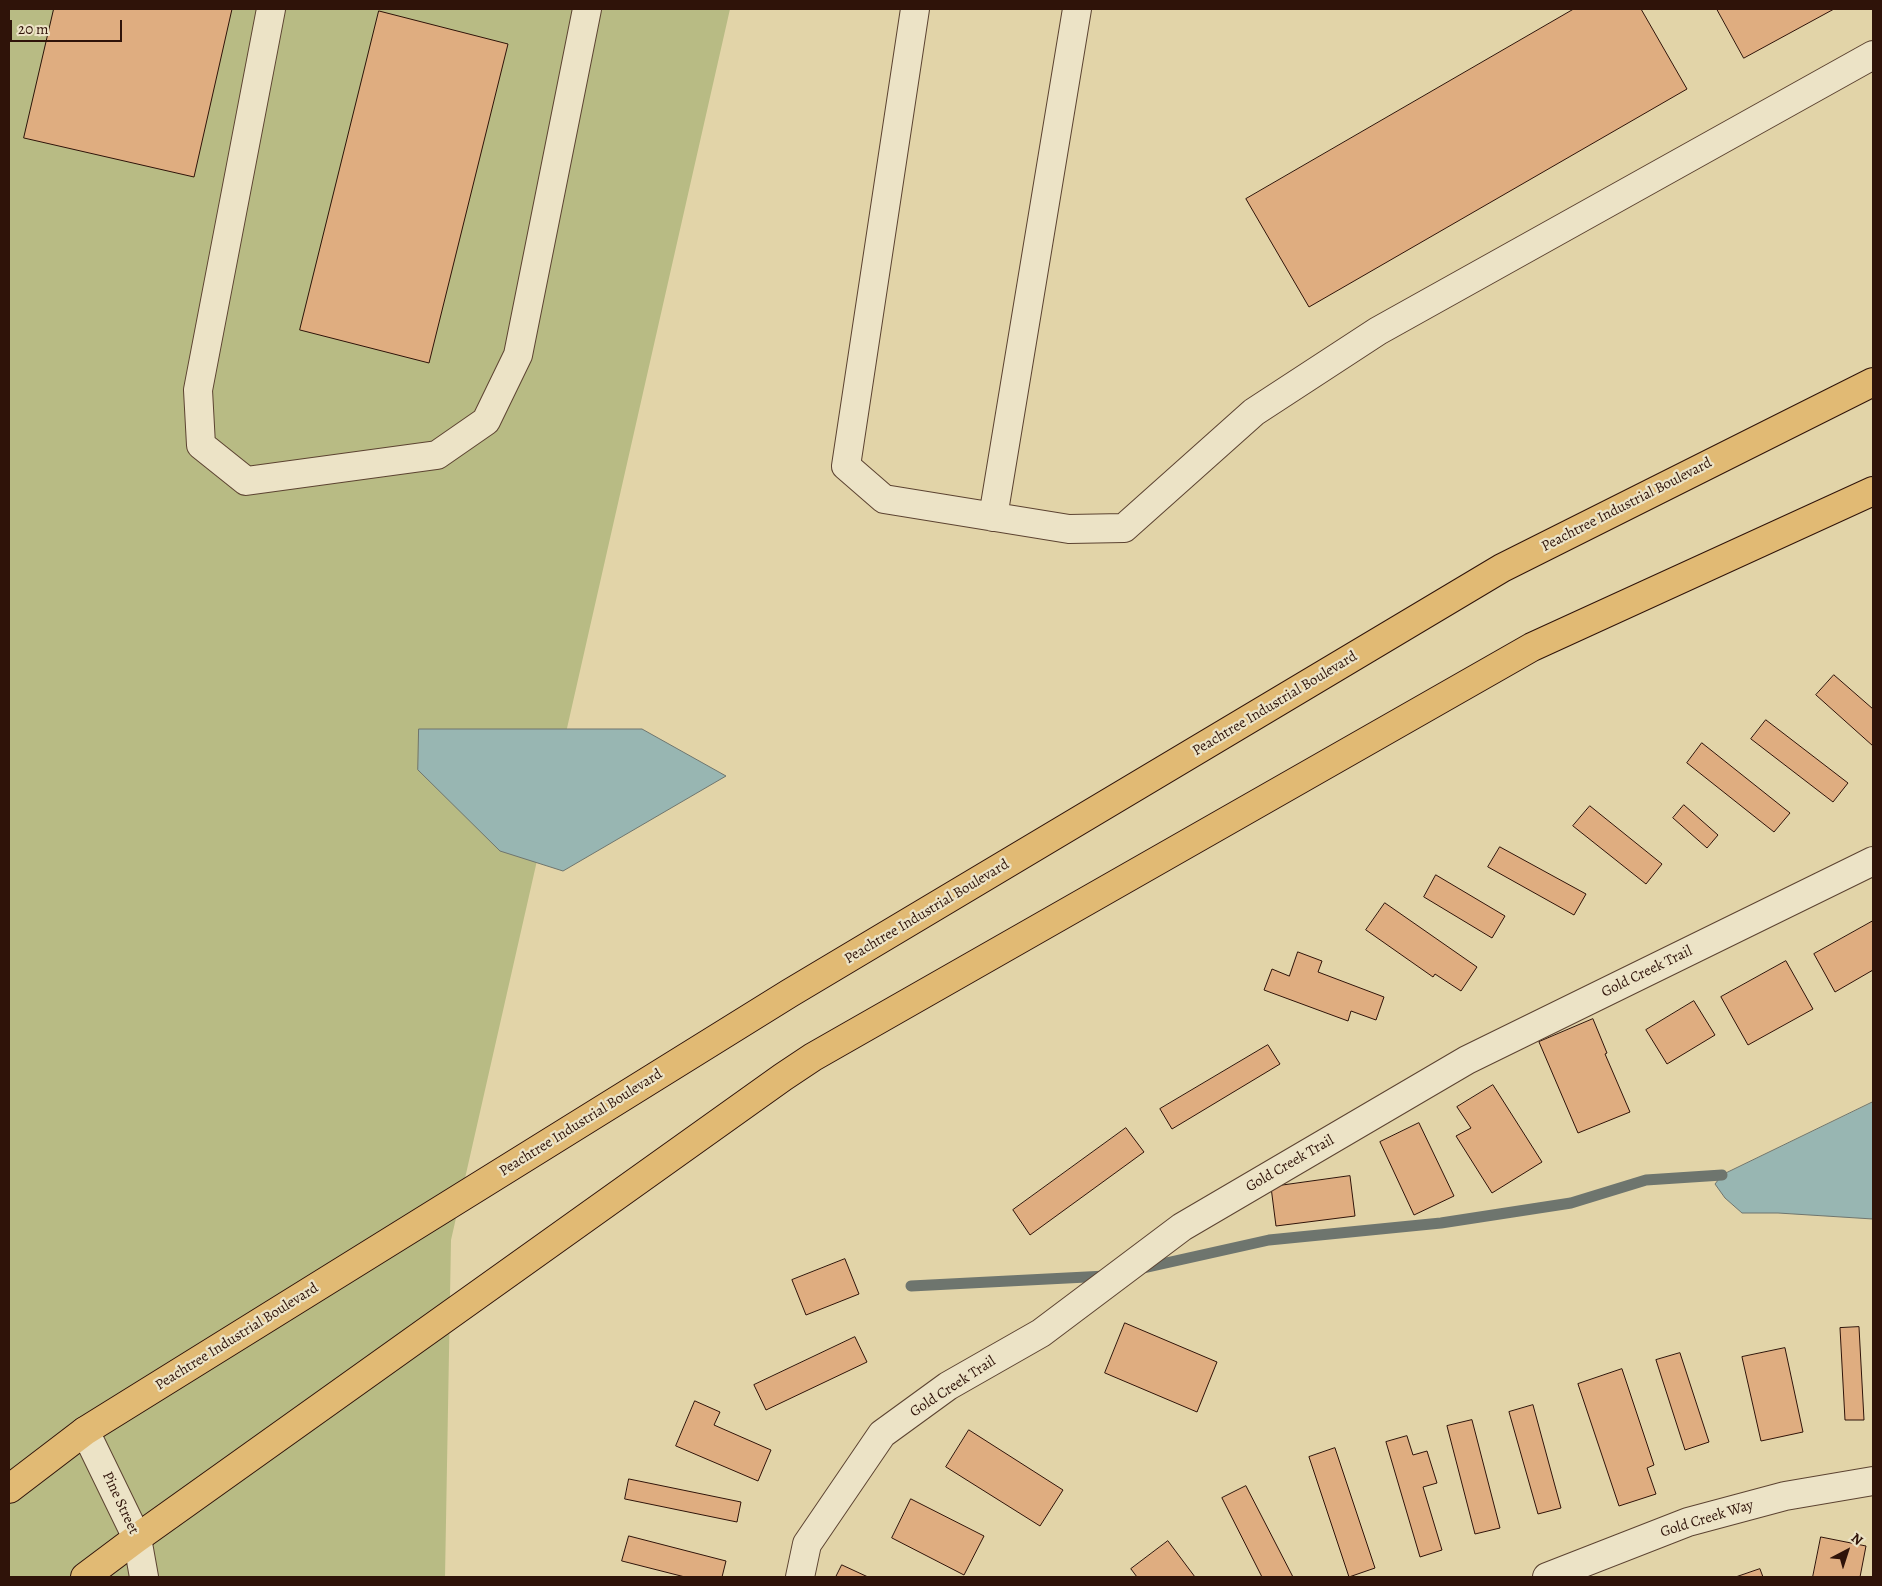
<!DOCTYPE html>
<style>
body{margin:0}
#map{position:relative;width:1882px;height:1586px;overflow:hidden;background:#e2d4a8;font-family:Alegreya,serif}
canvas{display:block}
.frame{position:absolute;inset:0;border:10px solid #2f1309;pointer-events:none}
.north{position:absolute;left:1822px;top:1526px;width:50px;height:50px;-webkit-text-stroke:4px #ece3c6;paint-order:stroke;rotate:40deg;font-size:14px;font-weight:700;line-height:20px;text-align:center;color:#2f1309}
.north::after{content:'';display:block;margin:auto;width:18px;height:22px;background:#2f1309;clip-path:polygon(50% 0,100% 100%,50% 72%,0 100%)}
.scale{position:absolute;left:10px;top:20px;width:112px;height:22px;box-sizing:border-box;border:2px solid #2f1309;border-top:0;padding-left:6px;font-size:15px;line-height:18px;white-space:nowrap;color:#2f1309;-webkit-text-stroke:4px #ece3c6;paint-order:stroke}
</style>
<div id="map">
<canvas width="1882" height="1586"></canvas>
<div class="frame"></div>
<div class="north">N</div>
<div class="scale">20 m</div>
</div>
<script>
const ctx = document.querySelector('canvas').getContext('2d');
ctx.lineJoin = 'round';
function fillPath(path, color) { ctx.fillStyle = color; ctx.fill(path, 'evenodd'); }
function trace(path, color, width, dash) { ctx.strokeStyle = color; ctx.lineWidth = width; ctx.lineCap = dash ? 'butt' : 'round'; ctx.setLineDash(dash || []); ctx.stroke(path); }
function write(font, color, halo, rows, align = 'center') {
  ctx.font = font + ' Alegreya,serif'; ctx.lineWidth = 4.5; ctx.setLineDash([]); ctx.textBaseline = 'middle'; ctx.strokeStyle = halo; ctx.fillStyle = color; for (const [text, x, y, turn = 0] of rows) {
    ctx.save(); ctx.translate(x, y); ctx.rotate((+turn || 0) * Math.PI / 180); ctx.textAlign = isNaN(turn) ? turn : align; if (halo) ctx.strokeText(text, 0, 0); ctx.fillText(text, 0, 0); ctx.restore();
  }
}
const green = new Path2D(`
 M9 9H730L451 1240 445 1577H9Z`);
const water = new Path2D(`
 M419 729H642L726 776 563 871 500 851 418 770Z
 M1873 1102V1219L1778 1213H1742L1725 1198 1715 1184 1722 1175Z`);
const stream = new Path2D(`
 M1139 1269 1269 1240 1441 1223 1571 1203 1646 1180 1722 1175
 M911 1286 1106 1276`);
const building = new Path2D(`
 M54 9H232L194 177 24 138Z
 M1574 9H1641L1687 89 1309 307 1246 199Z
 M1717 9H1834L1744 58Z
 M379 11 508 44 429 363 300 330Z
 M1834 675 1873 709V746L1816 695Z
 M1766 720 1848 783 1833 802 1751 739Z
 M1702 743 1790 813 1774 832 1687 763Z
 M1684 805 1718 835 1707 848 1673 818Z
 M1590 806 1662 864 1646 884 1573 826Z
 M1500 847 1586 894 1574 915 1488 867Z
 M1436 875 1505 916 1492 938 1424 897Z
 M1385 903 1477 967 1461 991 1435 974 1433 977 1366 930Z
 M1873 921V970L1835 992 1814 954Z
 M1298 952 1322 961 1318 972 1384 997 1376 1020 1351 1011 1348 1021 1264 990 1272 969 1289 976Z
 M1786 961 1813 1009 1748 1045 1721 997Z
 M1694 1001 1715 1035 1667 1064 1646 1030Z
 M1593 1019 1607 1053 1605 1054 1630 1112 1578 1133 1539 1042Z
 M1268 1045 1280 1064 1172 1129 1160 1109Z
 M1493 1085 1542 1162 1492 1193 1456 1136 1471 1128 1457 1107Z
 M1419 1123 1454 1196 1414 1215 1380 1142Z
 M1126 1128 1144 1152 1030 1235 1013 1210Z
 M1350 1176 1355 1216 1276 1226 1271 1187Z
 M845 1259 859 1294 806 1315 792 1280Z
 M1125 1323 1217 1362 1197 1412 1105 1373Z
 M1859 1327 1864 1420H1845L1840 1328Z
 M855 1337 867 1362 766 1410 754 1385Z
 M1785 1348 1803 1432 1761 1441 1742 1357Z
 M1680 1353 1709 1442 1685 1450 1656 1360Z
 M1622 1369 1654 1465 1647 1468 1656 1494 1619 1506 1578 1384Z
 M695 1401 720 1412 714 1425 771 1450 758 1481 676 1446Z
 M1533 1405 1561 1508 1538 1514 1509 1412Z
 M1472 1420 1500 1528 1475 1534 1447 1426Z
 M969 1430 1063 1490 1040 1526 946 1467Z
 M1407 1436 1413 1455 1427 1451 1437 1483 1423 1487 1442 1550 1420 1557 1386 1442Z
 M1335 1448 1375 1568 1349 1577 1309 1457Z
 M629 1479 741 1502 737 1522 625 1499Z
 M1246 1486 1293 1577H1262L1222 1498Z
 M911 1499 984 1536 964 1575 892 1538Z
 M629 1536 726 1561 722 1577H685L622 1561Z
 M1821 1537 1866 1546 1860 1577H1813Z
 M1168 1541 1195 1577H1137L1131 1569Z
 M842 1565 868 1577H836Z
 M1760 1569 1763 1577H1736Z`);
const street = new Path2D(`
 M271 9 198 390 201 445 246 481 437 455 486 421 518 355 587 9
 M915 9 846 466 884 499 1069 529 1124 528 1254 412 1378 331 1873 55
 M993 517 1077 9
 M85 1431 137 1538 144 1577
 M800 1577 807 1544 882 1434 948 1386 1041 1333 1182 1227 1467 1060 1873 861
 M1547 1577 1688 1522 1785 1496 1873 1481`);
const primary = new Path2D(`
 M9 1489 85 1431 790 993 1502 568 1873 382
 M85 1577 137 1538 783 1077 813 1057 1532 647 1873 491`);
const streetNames = [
 ["Peachtree Industrial Boulevard",1627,505,-27],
 ["Peachtree Industrial Boulevard",1275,704,-31],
 ["Peachtree Industrial Boulevard",927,912,-31],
 ["Gold Creek Trail",1647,972,-26],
 ["Peachtree Industrial Boulevard",581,1123,-32],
 ["Gold Creek Trail",1290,1164,-30],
 ["Peachtree Industrial Boulevard",237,1337,-32],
 ["Gold Creek Trail",953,1387,-33],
 ["Pine Street",120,1503,65],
 ["Gold Creek Way",1707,1519,-17]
];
fillPath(green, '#b8bb84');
fillPath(water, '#98b6b2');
trace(water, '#6e756e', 1);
trace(stream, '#6e756e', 11);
fillPath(building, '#dfad80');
trace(building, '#2f1309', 1);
trace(street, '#5c4331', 30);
trace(primary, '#2f1309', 30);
trace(street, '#ece3c6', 28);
trace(primary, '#e1ba74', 28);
write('15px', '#2f1309', '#ece3c6', streetNames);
</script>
